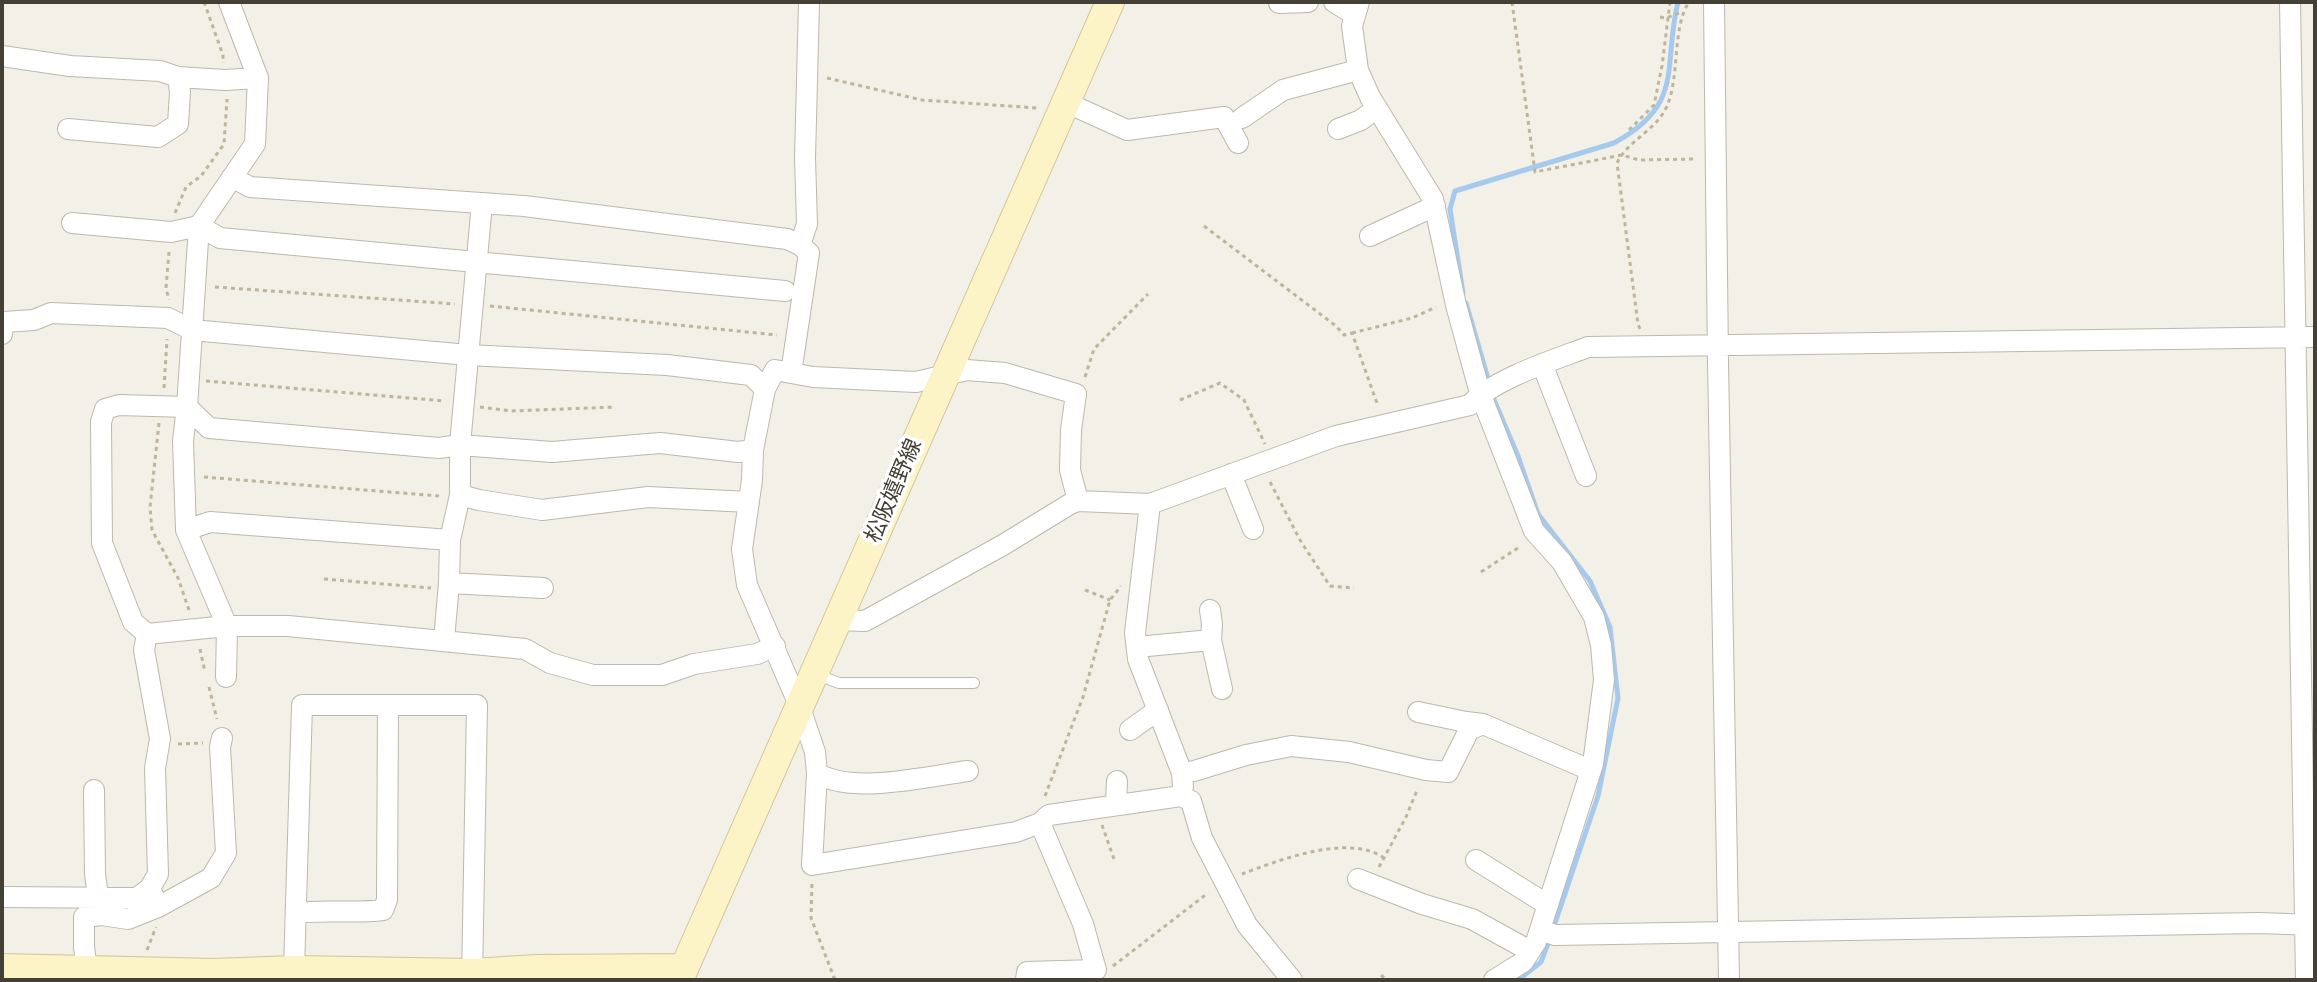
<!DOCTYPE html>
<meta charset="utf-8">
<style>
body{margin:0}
#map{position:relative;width:2317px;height:982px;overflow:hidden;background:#f2f0e7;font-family:"PT Sans Narrow",sans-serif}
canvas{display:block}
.frame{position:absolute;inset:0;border:4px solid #454036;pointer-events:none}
</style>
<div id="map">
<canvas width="2317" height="982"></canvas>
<div class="frame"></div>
</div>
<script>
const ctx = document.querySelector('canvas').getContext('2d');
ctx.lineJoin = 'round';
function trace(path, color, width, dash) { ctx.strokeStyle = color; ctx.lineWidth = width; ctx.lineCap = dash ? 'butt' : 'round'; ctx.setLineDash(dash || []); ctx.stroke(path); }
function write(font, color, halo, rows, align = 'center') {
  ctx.font = font + ' "PT Sans Narrow","Noto Sans JP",sans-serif'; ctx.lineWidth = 7; ctx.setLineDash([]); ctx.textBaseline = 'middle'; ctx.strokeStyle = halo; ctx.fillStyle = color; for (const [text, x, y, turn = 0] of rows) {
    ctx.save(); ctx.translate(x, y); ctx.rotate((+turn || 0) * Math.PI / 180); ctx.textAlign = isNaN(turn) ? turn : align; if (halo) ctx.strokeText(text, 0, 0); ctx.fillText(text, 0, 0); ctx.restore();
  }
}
const stream = new Path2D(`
 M1463 293 1450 209 1455 191 1614 143C1686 104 1662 67 1678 2
 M1466 303 1489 382
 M1492 395 1518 456 1538 514 1590 581 1610 627 1618 698 1598 796 1553 929
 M1518 980 1541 962 1550 938`);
const path = new Path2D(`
 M204 2 223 55V63
 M1512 2 1535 172 1622 155 1639 160 1696 159
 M1660 17 1666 18 1682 12
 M827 78 922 100 1037 108
 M1629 130 1654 105 1662 66 1670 2
 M175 213 186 187 201 176 224 144 227 99
 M1204 226 1336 326 1344 335 1352 333 1378 406
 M169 252 166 288 169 300
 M215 287 455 304
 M490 306 777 335
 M1640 329 1638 324 1617 163C1628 140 1656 131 1667 106 1680 76 1672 27 1689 2
 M1352 333 1412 318 1436 307
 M1085 377 1094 349 1148 294
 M206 381 445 401
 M164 388 167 339
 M1180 400 1220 383 1244 400 1265 444
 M480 407 511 411 615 407
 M159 423 150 507 152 530 178 578 189 610
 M204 477 439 496
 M1270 482 1300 540 1330 586 1354 588
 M1481 572 1521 546
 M324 579 431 588
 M1085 590 1110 600
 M200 649 205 672
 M209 687 217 719
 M178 744 203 743
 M1045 796 1083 697 1110 600 1121 586
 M1102 825 1114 859
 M1379 867 1406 817 1418 788
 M1242 874C1279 860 1349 833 1384 858
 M812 884 811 918 835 980
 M147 950 156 927
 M1113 966 1208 893
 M1381 975 1387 980`);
const lane = new Path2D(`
 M815 674 839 683H974`);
const street = new Path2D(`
 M229 2 258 78 255 144 199 226 187 407 183 441 186 530 227 626H288L525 649 550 663 593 675H662L694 664 757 654 775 646
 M1334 2 1355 15
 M1359 2 1352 26 1358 70 1370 97 1433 199 1456 305 1480 393 1534 531 1562 562 1594 617 1601 645 1604 680 1593 764 1536 942 1523 962 1494 980
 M1714 2 1718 361 1729 980
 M2290 2 2306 980
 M1279 3 1308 2
 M2 56 70 66 160 71 178 77 225 80 258 78
 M1065 102 1127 130 1224 117 1238 143
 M1242 118 1283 90 1358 70
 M68 129 158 137 178 124 180 92 178 77
 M1338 129 1361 120 1377 108
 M232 177 250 187 524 206 787 239 800 245
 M72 223 171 232 199 226 220 238 785 291
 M1370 236 1435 206
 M2 334 3 322 34 320 51 313 168 318 192 330 468 355 667 365 751 375 765 389
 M1542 364 1586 476
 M791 373 809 253 800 245 807 224 805 158 809 2
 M1231 474 1253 529
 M460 495 479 500 542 510 648 497 749 502
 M1150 504 1135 633 1138 659 1182 773 1183 787
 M186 530 210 522 450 540 449 583 444 640
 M450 540 460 495V445L482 203
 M449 583 543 588
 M838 620 865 621 1003 545 1070 504 1078 501 1150 504 1336 436 1470 405C1493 379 1554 360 1588 347L2315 337
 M147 634 227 626 226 677
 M1211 640 1222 689
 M1137 647 1211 640 1212 624 1210 610
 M1418 712 1466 722 1483 724
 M1130 730 1158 710
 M817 773C851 795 929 776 968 771
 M1182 773 1194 771 1246 755 1291 746 1349 752 1426 770 1448 772 1469 730 1483 724 1583 767 1593 764
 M94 790 95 874 98 897
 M1116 805 1117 781
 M1040 823 1049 815 1181 796 1191 801 1202 838 1247 925 1292 980
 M1476 860 1548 905
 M1358 879 1422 904 1472 919 1530 951
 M150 888 158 874 155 768 160 739 144 650 147 634 133 622 102 543 101 422 105 409 119 405 187 407 209 428 439 448 460 445 552 452 660 443 738 452 753 450
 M2 897 137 898 150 888 155 900
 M296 913C325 909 354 914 383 910L387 900 388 706
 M1540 930 1555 935 2259 923 2315 925
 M87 970 84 947V917L102 915 128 919 158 907 211 878 226 853 220 747 222 738
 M294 970 302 705H477L472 980
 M1026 980 1027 972 1096 970 1083 924 1040 823 1016 832 812 865 817 773 815 752 799 705 747 585 742 549 752 480 753 450 765 389 775 370 813 377 916 382 967 370 1005 373 1076 394 1071 430 1070 470 1078 501`);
const secondary = new Path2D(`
 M2 968 214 973 294 970 472 973 537 969 684 968
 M679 980 1110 2`);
const streetNames = [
 ["松阪嬉野線",894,491,-67]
];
trace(stream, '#a5caed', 5);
trace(lane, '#bdb8aa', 12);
trace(street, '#bdb8aa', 22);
trace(secondary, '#d0c698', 30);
trace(path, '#bfb59b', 3, [4, 4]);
trace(lane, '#fff', 10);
trace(street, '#fff', 20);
trace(secondary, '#fcf4c7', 28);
write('22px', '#454036', '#fff', streetNames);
</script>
